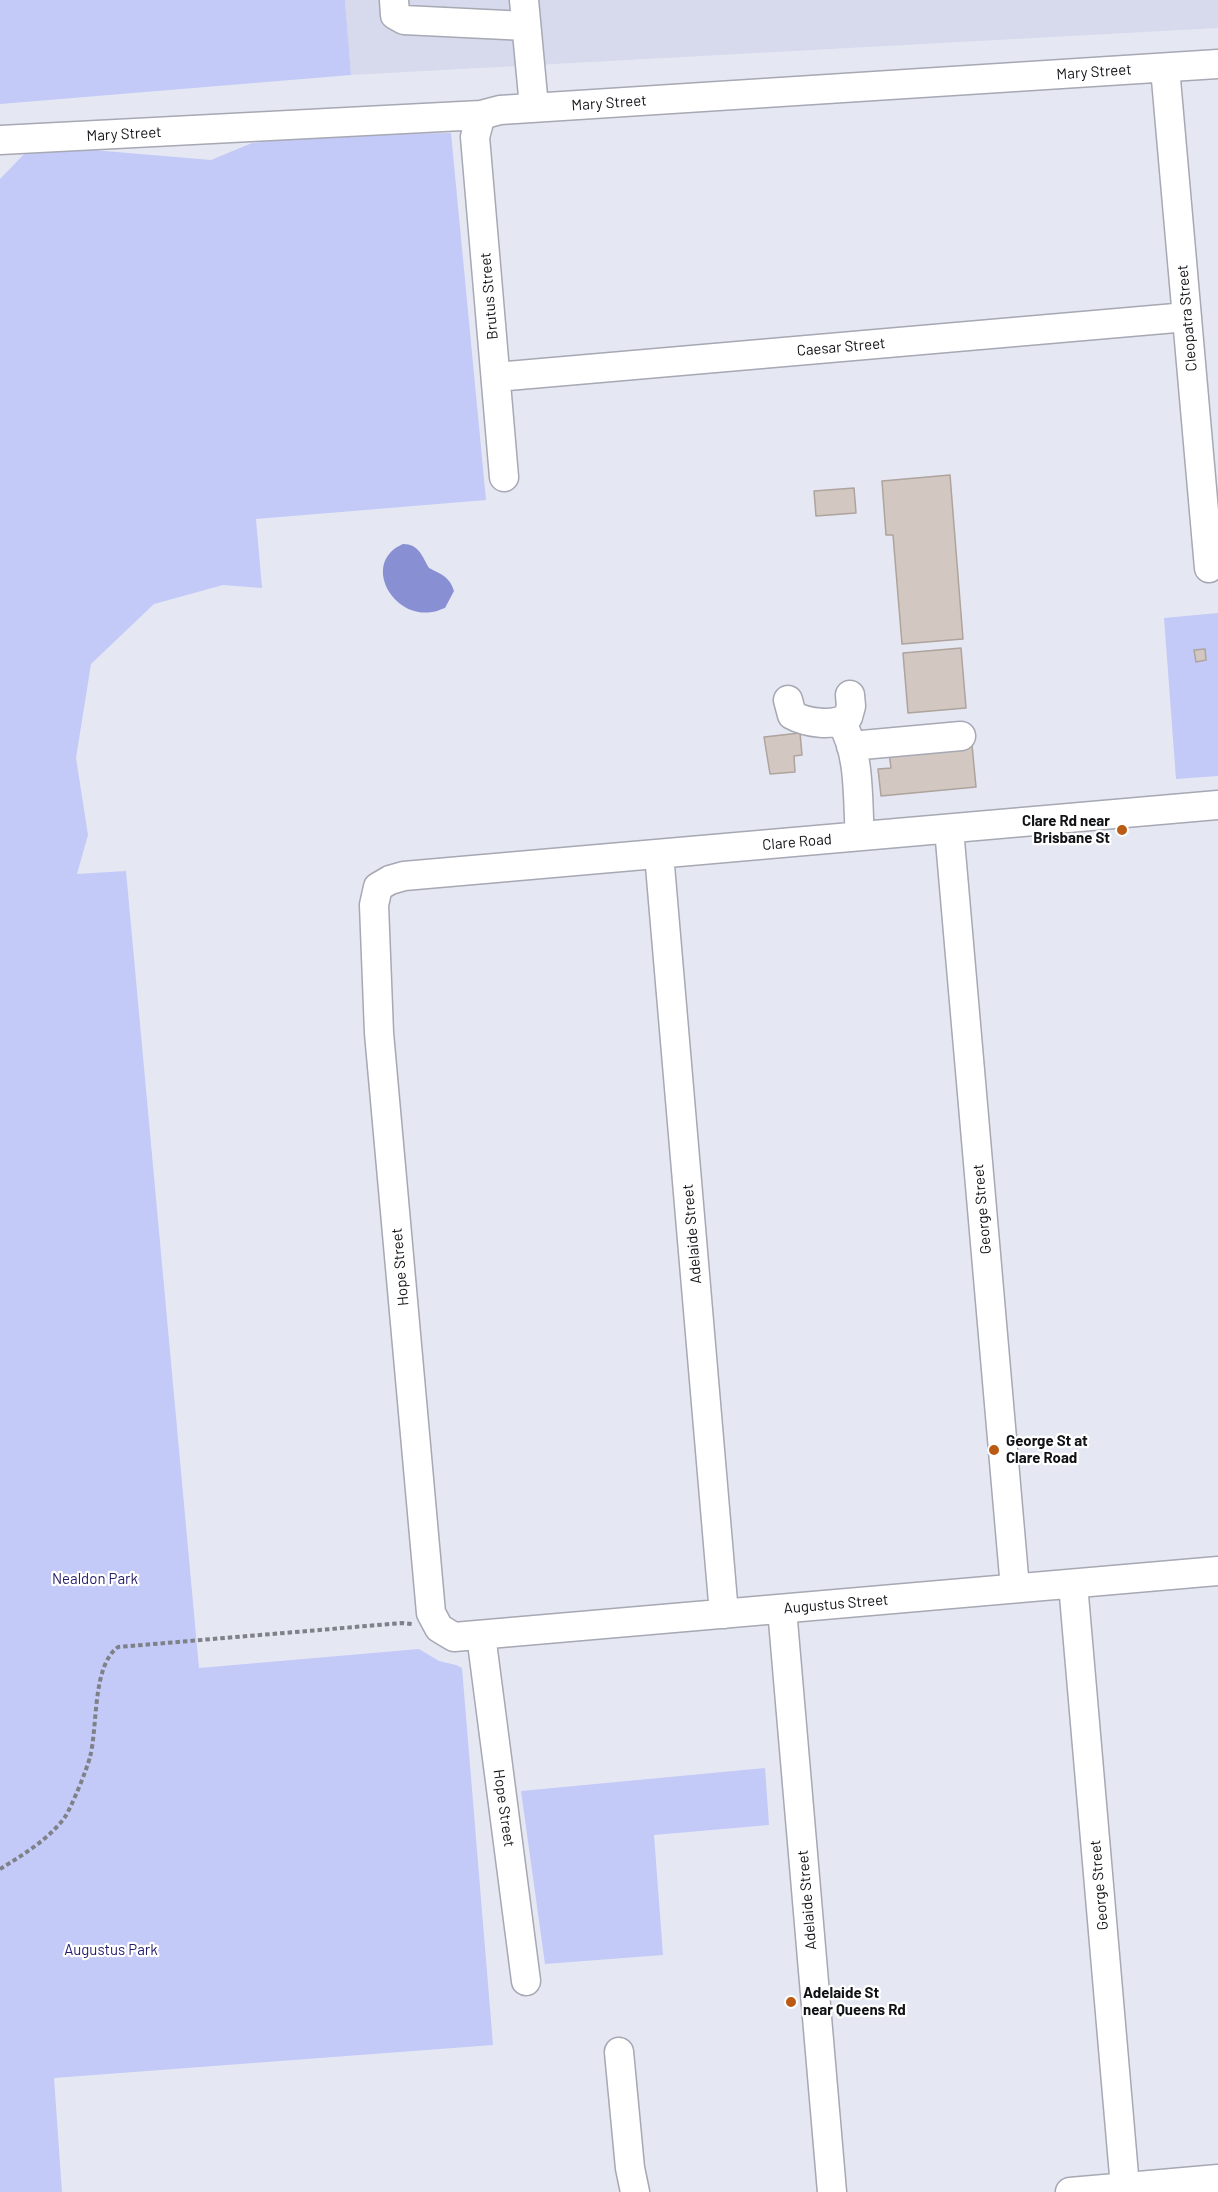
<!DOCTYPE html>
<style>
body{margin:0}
canvas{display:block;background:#e5e7f3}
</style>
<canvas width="1218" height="2192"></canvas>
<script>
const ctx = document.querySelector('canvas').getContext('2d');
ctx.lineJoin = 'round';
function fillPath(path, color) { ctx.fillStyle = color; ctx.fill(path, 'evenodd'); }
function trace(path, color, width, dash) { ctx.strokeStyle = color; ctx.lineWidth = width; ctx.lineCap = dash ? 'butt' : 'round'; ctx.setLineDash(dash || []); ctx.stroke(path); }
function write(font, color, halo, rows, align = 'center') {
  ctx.font = font + ' Barlow,sans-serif'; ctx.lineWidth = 4.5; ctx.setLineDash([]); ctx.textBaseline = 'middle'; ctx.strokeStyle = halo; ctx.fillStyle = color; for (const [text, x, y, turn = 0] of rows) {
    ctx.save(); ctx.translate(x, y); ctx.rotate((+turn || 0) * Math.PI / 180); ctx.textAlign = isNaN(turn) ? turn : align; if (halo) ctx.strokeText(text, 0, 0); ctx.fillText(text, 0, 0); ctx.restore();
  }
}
const built = new Path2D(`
 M345 0H1218V28L351 75Z`);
const green = new Path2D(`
 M0 0H345L351 75 0 104Z
 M451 133 486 500 256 519 262 588 223 585 154 604 91 664 76 758 88 835 77 874 126 871 199 1668 419 1649 439 1661 456 1665 462 1668 493 2045 54 2078 62 2192H0V179L28 150 81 149 211 160 252 143 327 135Z
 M1218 613V776L1176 779 1164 618Z
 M765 1768 769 1825 654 1835 663 1955 545 1964 521 1791Z`);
const water = new Path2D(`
 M403 544C419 544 422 556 429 568 441 574 450 577 454 591L445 608C441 609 436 612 432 612 392 619 361 562 403 544Z`);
const building = new Path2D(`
 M950 475 963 639 902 644 893 535H886L882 481Z
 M854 488 856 513 816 516 814 491Z
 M961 648 966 708 908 713 903 653Z
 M1205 649 1206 660 1196 662 1194 650Z
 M800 733 802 755 794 756 795 772 770 774 764 737Z
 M972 745 976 787 881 796 878 769 891 768 889 753Z`);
const path = new Path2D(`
 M0 1869C23 1855 49 1839 65 1817 72 1806 87 1769 90 1757 98 1726 92 1666 118 1647L402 1623 412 1624`);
const minor = new Path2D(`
 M394 0 395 15 404 20 526 26
 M524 0 534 107
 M1165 68 1209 568
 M481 115 475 137 504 477
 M0 140 481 115 500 110 1218 64
 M496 377 1187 317
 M788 700 792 715C807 723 834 727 848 717L851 706 850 695
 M841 722C861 754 857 799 860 836
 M851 746 961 736
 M1218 805 404 876 390 880 378 887 374 905 379 1033 431 1613 439 1628 454 1637 1218 1571
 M949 829 1015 1588
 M659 854 724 1614
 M1073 1584 1125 2187
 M782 1609 832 2192
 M481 1635 526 1981
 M619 2052 630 2168 635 2192
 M1070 2192 1218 2179`);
const markers = [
 [1122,830,6,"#ba5a13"],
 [994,1450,6,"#ba5a13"],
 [791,2002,6,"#ba5a13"]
];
const streetNames = [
 ["Mary Street",1094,72,-4],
 ["Mary Street",609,103,-4],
 ["Mary Street",124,134,-3],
 ["Brutus Street",489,296,-95],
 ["Cleopatra Street",1187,318,-95],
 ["Caesar Street",841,347,-5],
 ["Clare Road",797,842,-5],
 ["George Street",982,1209,-95],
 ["Adelaide Street",692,1234,-95],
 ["Hope Street",400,1267,-95],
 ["Augustus Street",836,1604,-5],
 ["Hope Street",504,1808,82],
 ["George Street",1099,1885,-95],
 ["Adelaide Street",807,1900,-95]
];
const poiNames = [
 ["Clare Rd near",1110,821,"right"],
 ["Brisbane St",1110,838,"right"],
 ["George St at",1006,1441],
 ["Clare Road",1006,1458],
 ["Adelaide St",803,1993],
 ["near Queens Rd",803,2010]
];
const parkNames = [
 ["Nealdon Park",95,1579],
 ["Augustus Park",111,1950]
];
fillPath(built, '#d7daed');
fillPath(green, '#c4caf7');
fillPath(water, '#888fd3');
fillPath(building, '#d3c7c1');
trace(building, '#aea39d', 1.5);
trace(minor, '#a6a8b3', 31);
trace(path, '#7f8189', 4, [4.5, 3]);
trace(minor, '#fff', 28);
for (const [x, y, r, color] of markers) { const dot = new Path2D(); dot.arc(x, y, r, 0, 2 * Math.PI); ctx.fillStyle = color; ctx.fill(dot); trace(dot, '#fff', 2); }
write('15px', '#121317', '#fff', streetNames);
write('bold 15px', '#121317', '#fff', poiNames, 'left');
write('15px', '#251e6d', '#fff', parkNames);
</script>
